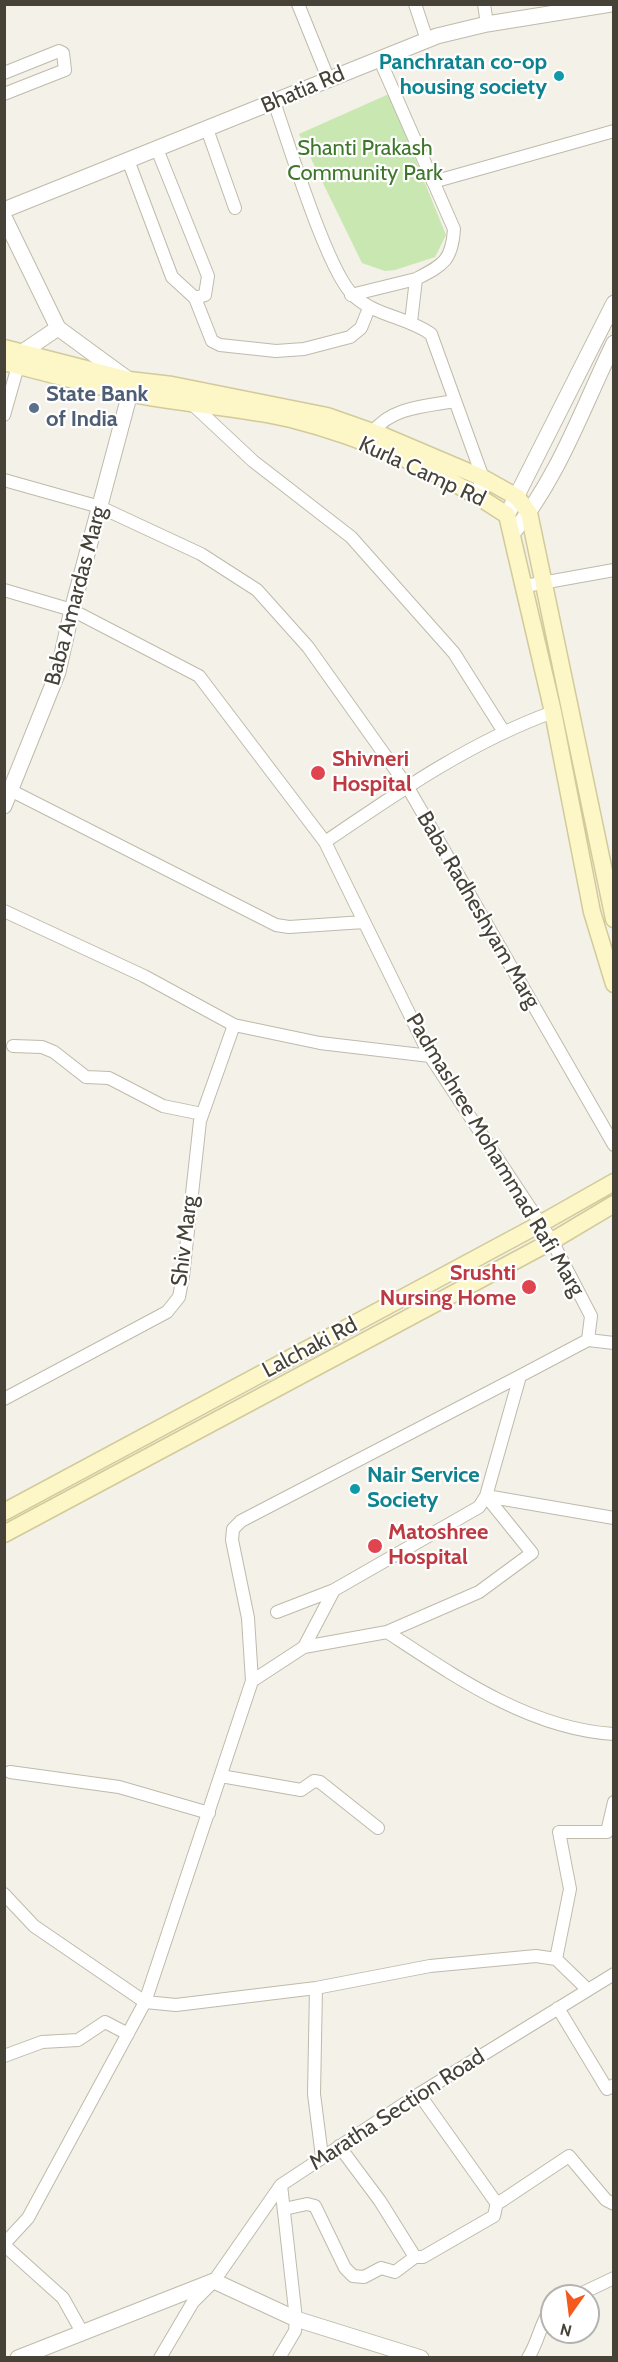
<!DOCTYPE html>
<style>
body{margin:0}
#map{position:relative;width:618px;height:2362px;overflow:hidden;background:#f3f1e8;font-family:Cabin,sans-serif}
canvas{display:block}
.frame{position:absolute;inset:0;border:6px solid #464237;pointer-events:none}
.north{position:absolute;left:540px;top:2284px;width:60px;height:60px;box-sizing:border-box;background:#fff;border:2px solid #b5b3af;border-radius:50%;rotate:194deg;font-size:16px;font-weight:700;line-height:24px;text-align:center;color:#464237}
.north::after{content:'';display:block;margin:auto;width:21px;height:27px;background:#f4591e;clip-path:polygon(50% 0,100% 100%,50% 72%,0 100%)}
</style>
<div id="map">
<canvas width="618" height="2362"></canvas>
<div class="frame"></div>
<div class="north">N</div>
</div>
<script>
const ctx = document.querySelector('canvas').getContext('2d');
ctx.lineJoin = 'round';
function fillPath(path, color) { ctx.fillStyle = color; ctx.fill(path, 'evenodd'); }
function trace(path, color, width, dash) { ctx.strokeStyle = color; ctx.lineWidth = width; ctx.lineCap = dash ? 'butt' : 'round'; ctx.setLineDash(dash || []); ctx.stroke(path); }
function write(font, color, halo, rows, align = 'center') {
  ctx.font = font + ' Cabin,sans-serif'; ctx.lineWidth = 4.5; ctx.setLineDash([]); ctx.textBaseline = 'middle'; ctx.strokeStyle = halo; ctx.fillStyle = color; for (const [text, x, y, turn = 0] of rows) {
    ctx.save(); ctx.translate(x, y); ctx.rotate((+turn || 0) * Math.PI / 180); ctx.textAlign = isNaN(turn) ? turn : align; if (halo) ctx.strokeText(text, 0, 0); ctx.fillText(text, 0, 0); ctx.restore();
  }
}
const green = new Path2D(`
 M389 94 446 235 435 257 395 270 385 271 362 263 299 134Z`);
const minor = new Path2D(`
 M298 4 328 78
 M415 4 427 40
 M484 4 487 24
 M379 58 454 229C452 261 443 265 416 279L411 322
 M4 73 59 51 63 53 65 70 4 94
 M274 102C288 141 328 274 354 296 376 316 407 317 431 334L483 478 476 494
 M207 129 235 208
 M157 149 208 276 205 295 195 298
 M128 160 172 277 195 298 212 341 220 345 276 351 304 349 350 337 361 328 369 308
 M433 182 614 131
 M351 295 416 279
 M191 403 253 461 351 537 454 653 504 732
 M4 415 18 366
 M373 432C391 407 427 406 455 401
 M4 480 100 507 201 554 257 590 308 647 407 786 614 1145
 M525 586 614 570
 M4 590 72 610 199 676 325 842 430 1056 552 1241 591 1316 588 1340
 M12 791 276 925 289 927 364 922
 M325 842C397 793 470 742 553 712
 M4 911 144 976 234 1025 320 1043 430 1056
 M13 1046 42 1047 54 1052 86 1077 109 1078 163 1106 202 1114
 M588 1340 614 1343
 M4 1399 167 1312 179 1297 183 1276 200 1121 234 1025
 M486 1496 614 1518
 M277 1612 334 1590
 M387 1632C456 1677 530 1729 614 1734
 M304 1647 387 1632 479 1592 532 1553 486 1496
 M252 1681 248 1618 232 1540 233 1529 241 1521 520 1376
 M10 1772 119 1787 209 1813
 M221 1776 301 1790 314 1781 320 1782 378 1828
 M4 1894 34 1926 145 2002 176 2005 316 1988 430 1966 536 1956 556 1959 588 1990
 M556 1959 570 1889 559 1832H607L614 1802
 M316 1988 314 2094 322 2157
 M558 2008 607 2089 614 2085
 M4 2056 42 2042 78 2040 105 2022 128 2034
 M419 2094 495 2201 500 2202 569 2156 606 2200 614 2204
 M339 2146 380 2201 415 2257H423L494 2216 497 2202
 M284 2209 307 2204 315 2206 345 2268 353 2276 364 2277 381 2268 395 2272 415 2257
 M4 2244 28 2218 145 2002 252 1681 304 1647 334 1590 479 1507 486 1496 520 1376 588 1340
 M4 2245 63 2298 82 2332
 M576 2296 614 2278
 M160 2358 193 2302 214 2281 281 2185 419 2094 614 1974
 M279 2358 295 2331 296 2319 281 2185
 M528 2358C539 2341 540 2323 552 2307`);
const tertiary = new Path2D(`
 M4 210 437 36 487 24 611 4
 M4 217 58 328 129 380 130 393 72 610 58 672 4 806
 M20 359 21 353 58 328
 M507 515 614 303
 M512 534C558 479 583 407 614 343
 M18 2358 214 2281 296 2319 421 2358`);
const secondary = new Path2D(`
 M4 348 129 380 172 385 327 416 384 436 483 478 517 497 529 513 614 919
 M4 362C46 373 87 384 129 393 182 405 238 406 291 419 366 438 443 472 507 515L553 712 592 912 614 984
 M4 1512 540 1224 614 1182
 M4 1534 552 1241 614 1204`);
const markers = [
 [559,76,6,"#0f9aa8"],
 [34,408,6,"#5c6f8a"],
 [318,773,8,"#e0444e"],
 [529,1287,8,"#e0444e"],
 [355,1489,6,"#0f9aa8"],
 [375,1546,8,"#e0444e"]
];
const cultureNames = [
 ["Panchratan co-op",547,63],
 ["housing society",547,88],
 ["Nair Service",367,1476,"left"],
 ["Society",367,1501,"left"]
];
const streetNames = [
 ["Bhatia Rd",303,90,-23],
 ["Kurla Camp Rd",422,472,25],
 ["Baba Amardas Marg",76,596,-75],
 ["Baba Radheshyam Marg",478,910,60],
 ["Padmashree Mohammad Rafi Marg",495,1155,59],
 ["Shiv Marg",185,1241,-83],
 ["Lalchaki Rd",310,1348,-28],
 ["Maratha Section Road",397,2110,-33]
];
const parkNames = [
 ["Shanti Prakash",365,149],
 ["Community Park",365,174]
];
const serviceNames = [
 ["State Bank",46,395],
 ["of India",46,420]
];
const healthNames = [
 ["Shivneri",332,760],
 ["Hospital",332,785],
 ["Srushti",516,1274,"right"],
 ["Nursing Home",516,1299,"right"],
 ["Matoshree",388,1533],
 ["Hospital",388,1558]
];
fillPath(green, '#c8e7b1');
trace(minor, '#bfbaaa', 14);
trace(tertiary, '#bfbaaa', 17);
trace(secondary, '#d2ca99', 19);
trace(minor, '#fff', 12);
trace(tertiary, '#fff', 15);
trace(secondary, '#fdf7c8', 16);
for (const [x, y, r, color] of markers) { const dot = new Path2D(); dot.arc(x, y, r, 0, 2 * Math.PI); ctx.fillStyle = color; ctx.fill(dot); trace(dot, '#fff', 2); }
write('bold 22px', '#0d838f', '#fff', cultureNames, 'right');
write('22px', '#464237', '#fff', streetNames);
write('22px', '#3e772b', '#fff', parkNames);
write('bold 22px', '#4e5e75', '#fff', serviceNames, 'left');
write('bold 22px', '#be3a42', '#fff', healthNames, 'left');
</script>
